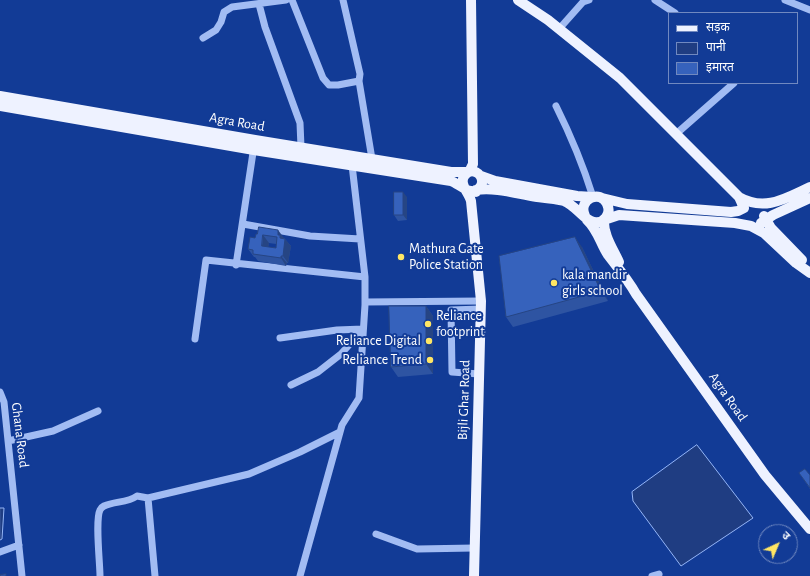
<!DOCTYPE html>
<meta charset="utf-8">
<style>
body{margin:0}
#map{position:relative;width:810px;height:576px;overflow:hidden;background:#123b96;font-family:"Alegreya Sans","Noto Sans Devanagari",sans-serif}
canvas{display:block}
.legend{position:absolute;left:668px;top:12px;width:130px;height:72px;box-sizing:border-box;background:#123b96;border:1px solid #7189c0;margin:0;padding:5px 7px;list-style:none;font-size:12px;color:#fff}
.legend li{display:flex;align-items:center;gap:8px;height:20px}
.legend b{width:20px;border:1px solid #7189c0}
.north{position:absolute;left:758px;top:524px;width:40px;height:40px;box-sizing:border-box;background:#123b96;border:1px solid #7189c0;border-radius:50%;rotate:44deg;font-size:11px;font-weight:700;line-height:16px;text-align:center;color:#fff}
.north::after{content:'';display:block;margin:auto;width:14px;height:18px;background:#ffe664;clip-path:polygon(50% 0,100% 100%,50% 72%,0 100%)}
</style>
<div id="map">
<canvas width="810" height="576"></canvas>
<ul class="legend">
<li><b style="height:5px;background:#eef2ff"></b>सड़क</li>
<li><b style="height:11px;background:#1f3d82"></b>पानी</li>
<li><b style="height:11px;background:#3662bc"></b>इमारत</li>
</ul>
<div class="north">उ</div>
</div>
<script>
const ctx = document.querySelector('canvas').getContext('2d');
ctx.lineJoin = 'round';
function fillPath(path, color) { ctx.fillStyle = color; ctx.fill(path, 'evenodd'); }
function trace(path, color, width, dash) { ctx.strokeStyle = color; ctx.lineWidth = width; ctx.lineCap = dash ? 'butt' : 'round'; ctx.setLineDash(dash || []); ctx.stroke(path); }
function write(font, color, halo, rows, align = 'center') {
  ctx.font = font + ' "Alegreya Sans",sans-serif'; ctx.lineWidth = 4; ctx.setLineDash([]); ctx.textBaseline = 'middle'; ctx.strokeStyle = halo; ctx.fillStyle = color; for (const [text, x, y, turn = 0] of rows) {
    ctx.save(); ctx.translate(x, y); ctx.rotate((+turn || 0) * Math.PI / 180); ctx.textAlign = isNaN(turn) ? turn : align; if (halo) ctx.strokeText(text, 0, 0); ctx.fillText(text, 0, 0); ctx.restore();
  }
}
const water = new Path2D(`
 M697 445 753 518 681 566 633 501 632 492Z
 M0 508H4L2 539 0 540Z`);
const minor = new Path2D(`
 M292 0 323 78 329 85H338L359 81
 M343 0 360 74 359 81 372 159
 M655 0 675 13
 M785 0 810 10
 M259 4 265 27 300 123 301 147
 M559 29 583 2 589 0
 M203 38 216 30 221 22 224 12 232 7 286 0
 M556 106C571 136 583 165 593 197
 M676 134 734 83
 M352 165 365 277
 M243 224 310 236 360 239
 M236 265 254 146
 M365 302 481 301
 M280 338 337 330 363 329 341 354 318 372 291 385
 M195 339 206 260 365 277V305L359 398 342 425 300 576
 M479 374 452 372 451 310 481 309
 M0 392 4 402 22 576
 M8 441 53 431 98 411
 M148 498 155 576
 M376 534 417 549 474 548
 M0 552 19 545
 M100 576C100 563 95 520 100 510 101 508 102 507 104 506 115 501 127 503 137 496L148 498 249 474 300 452 340 432
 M652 576 659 574`);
const major = new Path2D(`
 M518 0 548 20 620 78 739 197C765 212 786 198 810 187
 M0 96 255 140 451 172H469L473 164 471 0
 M0 106 254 150 451 181C457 183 464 190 471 191 476 192 481 188 482 183 483 173 471 167 465 175 458 183 469 193 471 201L481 301 474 576
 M481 176 495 181 577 196 593 197
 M476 192V190C496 187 517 194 537 197 546 198 556 199 564 201 575 205 585 221 594 222 603 224 612 214 607 204 601 189 577 199 585 216
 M602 198 627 204 731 212 738 211 744 208 739 197
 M764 216 771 228 802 260
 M587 220C598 230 600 243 608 255 618 268 628 280 636 294L765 475 810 529
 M761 223 773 215 810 198
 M619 262C613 249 603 234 604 220L619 215 735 223 751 226 764 233 796 263 810 273`);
const wall = new Path2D(`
 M407 197V220L398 221 394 215Z
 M257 234 284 238 291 246 288 263H287L286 266 258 261 255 257H254L248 249ZM269 243 276 244V248L268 247Z
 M582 247 608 301 513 327 506 317Z
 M426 306 433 316V374L398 377 391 367Z
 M799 473 810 475V489L806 483Z`);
const shadedWall = new Path2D(`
 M403 192 407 197V220L403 215Z
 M278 230 284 238 283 240 285 239 291 246 288 263 283 256 278 235Z
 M263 235 269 243 267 254 262 246Z
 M575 237 582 247 608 301 601 291Z
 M281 256 287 263 286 266 281 258Z
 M426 306 433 316V374L426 364Z`);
const building = new Path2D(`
 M394 192H403V215H394Z
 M259 227 278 230V235H280V238L285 239 283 256H281V258L253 254V250L248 249 250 237 255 238 256 234H257ZM263 235 277 237 276 248 262 246Z
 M575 237 601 291 506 317 499 256Z
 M389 306H426V364L391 367Z
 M805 469 810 475V488L799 473Z
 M6 574V576H0V575Z`);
const markers = [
 [401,257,4,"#ffe664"],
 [554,283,4,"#ffe664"],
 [428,324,4,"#ffe664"],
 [429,341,4,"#ffe664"],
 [430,360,4,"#ffe664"]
];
const streetNames = [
 ["Agra Road",237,122,10],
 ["Agra Road",728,397,55],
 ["Bijli Ghar Road",464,400,-88],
 ["Ghana Road",20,435,83]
];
const poiNames = [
 ["Mathura Gate",409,249],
 ["Police Station",409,265],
 ["kala mandir",562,275],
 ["girls school",562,291],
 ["Reliance",436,316],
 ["footprint",436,332],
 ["Reliance Digital",421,341,"right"],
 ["Reliance Trend",422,360,"right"]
];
fillPath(water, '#1f3d82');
trace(water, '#94b5f6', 1);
trace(minor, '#a2bcf3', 7);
trace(major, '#eef2ff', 10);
fillPath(wall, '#2e54a2');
fillPath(shadedWall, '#264584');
fillPath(building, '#3662bc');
trace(building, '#264584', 1);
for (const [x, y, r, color] of markers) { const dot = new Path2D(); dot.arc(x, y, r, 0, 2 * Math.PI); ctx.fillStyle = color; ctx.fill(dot); trace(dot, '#123b96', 1.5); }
write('14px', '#fff', '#123b96', streetNames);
write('14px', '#fff', '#123b96', poiNames, 'left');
</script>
